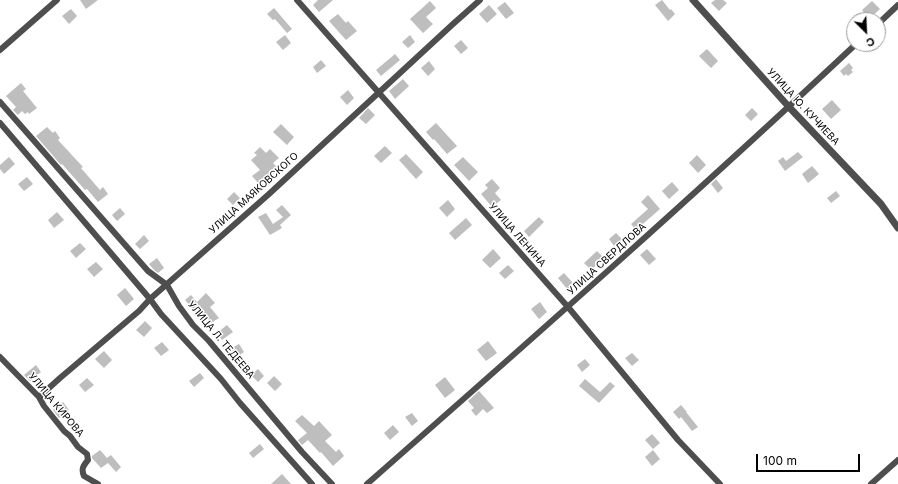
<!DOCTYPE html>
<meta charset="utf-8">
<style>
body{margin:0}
#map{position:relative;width:898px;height:484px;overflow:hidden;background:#fff;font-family:Inter,sans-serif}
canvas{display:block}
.north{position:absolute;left:846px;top:12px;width:40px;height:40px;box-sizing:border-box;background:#fff;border:1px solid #999;border-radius:50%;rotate:156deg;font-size:11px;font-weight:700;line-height:16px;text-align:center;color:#000}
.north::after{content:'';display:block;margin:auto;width:14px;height:18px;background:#000;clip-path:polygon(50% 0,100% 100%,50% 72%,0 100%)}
.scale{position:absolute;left:756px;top:454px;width:104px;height:18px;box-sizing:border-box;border:2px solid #000;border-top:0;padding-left:5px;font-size:12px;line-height:14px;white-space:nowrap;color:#000;-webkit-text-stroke:3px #fff;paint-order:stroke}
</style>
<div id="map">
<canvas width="898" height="484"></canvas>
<div class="north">С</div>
<div class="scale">100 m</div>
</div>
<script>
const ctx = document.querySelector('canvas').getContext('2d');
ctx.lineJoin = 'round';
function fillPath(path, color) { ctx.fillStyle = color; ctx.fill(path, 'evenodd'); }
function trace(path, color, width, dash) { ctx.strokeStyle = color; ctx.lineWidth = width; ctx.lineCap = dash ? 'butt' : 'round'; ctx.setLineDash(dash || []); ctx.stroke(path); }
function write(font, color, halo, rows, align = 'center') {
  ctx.font = font + ' Inter,sans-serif'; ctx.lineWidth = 3; ctx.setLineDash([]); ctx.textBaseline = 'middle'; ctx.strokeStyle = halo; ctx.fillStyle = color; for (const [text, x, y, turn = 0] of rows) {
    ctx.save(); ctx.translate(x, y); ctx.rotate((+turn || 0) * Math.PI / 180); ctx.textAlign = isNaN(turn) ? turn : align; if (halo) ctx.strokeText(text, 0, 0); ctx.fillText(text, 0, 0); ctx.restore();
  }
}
const building = new Path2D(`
 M80 0H98L86 9Z
 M318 0H333L319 12 313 5Z
 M662 0 670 10 671 9 675 14 668 21 655 5Z
 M715 0H723L727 3 719 11 711 3Z
 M430 1 436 8 426 17 433 24 423 33 410 19Z
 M872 1 880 9 869 19 862 10Z
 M505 2 514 13 506 19 497 8Z
 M489 5 497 14 487 23 479 14Z
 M274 8 292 29 287 33 275 19 273 20 267 14Z
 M71 9 77 16 69 24 62 16Z
 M338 14 346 23 348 21 357 31 346 40 329 21Z
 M285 35 291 43 283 50 276 42Z
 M410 35 415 42 408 48 402 42Z
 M461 40 468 48 461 54 454 46Z
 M707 49 718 61 711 68 699 56Z
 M395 54 400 60 381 76 376 70Z
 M321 60 326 66 317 73 313 67Z
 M429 61 435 69 428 76 421 68Z
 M849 63 853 68 851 70 853 72 848 76 846 74 844 76 840 71Z
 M403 79 409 86 395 99 389 91Z
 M21 83 26 89 23 91 37 108 29 114 28 112 25 114 22 111 18 115 13 110 16 107 6 96Z
 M348 90 354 98 347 105 340 97Z
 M832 100 841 110 831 119 822 109Z
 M368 108 375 115 366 124 359 118Z
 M752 108 758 114 751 121 745 115Z
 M436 123 457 146 447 154 434 139 433 140 426 132Z
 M281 124 294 137 287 145 273 132Z
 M47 127 53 133 55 131 60 138 58 140 83 167 81 168 100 190 103 187 108 194 98 202 87 189 85 190 62 164 61 165 36 136Z
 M385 146 392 153 381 163 374 156Z
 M260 147 266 153 270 149 279 158 273 163 278 168 269 176V175L259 184 252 176 260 170 251 160 257 155 254 153Z
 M798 152 803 157 785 171 778 161 783 157 786 161Z
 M406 154 423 172 416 179 399 160Z
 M697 155 706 165 698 173 689 163Z
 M9 157 15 164 4 174 0 169V165Z
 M463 157 478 172 469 181 454 165Z
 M812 166 819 174 808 183 802 174Z
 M27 177 33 184 24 191 18 184Z
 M492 179 500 188 495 193 501 200 492 207 481 194 488 188 485 185Z
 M716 179 723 188 718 193 711 184Z
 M672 182 679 190 669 199 662 191Z
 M836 191 840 196 831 203 827 198Z
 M234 192 240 198 233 205 227 199Z
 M648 195 660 209 636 230 631 224 648 209 641 202Z
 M448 200 455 209 447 217 439 208Z
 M282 205 291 215 280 225 282 228 270 235 258 217 266 213 273 224 283 217 276 210Z
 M120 208 125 214 117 221 112 215Z
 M57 212 64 220 54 228 48 220Z
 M539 217 544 222 529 237 524 231Z
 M466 218 472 225 455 240 449 233Z
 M616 233 622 239 614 246 609 239Z
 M144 235 149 241 140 249 135 244Z
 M80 243 86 249 76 258 70 251Z
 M493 249 501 258 490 268 482 260Z
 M647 249 656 259 649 265 640 255Z
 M597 251 604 258 591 270 584 263Z
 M157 258 164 268 158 273 154 270 149 264Z
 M96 262 103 269 94 277 87 269Z
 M508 265 514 271 505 279 499 273Z
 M564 273 574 284 568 290 558 278Z
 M125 288 134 299 126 306 117 295Z
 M206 293 215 303 210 307 219 318 211 323 201 310 196 313 185 300 191 295 197 302Z
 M540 302 547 312 539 319 531 309Z
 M145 321 152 328 144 337 136 330Z
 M227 325 233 332 222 340 217 333Z
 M488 341 497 353 486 361 477 350Z
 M162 342 169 350 161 356 154 348Z
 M239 344 244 352 236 358 230 349Z
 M104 351 112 360 104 368 95 359Z
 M632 353 639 360 632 366 625 358Z
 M585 359 590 365 582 372 577 365Z
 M36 365 41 372 30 381 24 375Z
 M258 369 264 376 258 382 251 375Z
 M200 373 204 378 194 387 189 381Z
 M274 376 282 384 275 391 267 383Z
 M445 377 455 390 445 398 435 385Z
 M87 378 94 385 85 392 79 385Z
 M585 379 600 392 610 382 615 386 599 403 579 386Z
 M479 391 494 408 487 413 483 409 476 416 471 410 474 408 468 401Z
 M63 402 69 410 59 418 53 410Z
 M681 405 687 412H686L698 427 692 431 681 417 679 419 673 412Z
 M412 413 418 421 412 426 405 417Z
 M302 415 314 426 319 421 332 435 325 441 336 452 339 449 344 456 333 466 321 452 320 453 308 440 302 445 298 440 307 433 295 421Z
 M393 425 399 432 390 440 384 433Z
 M652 434 660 443 653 449 645 440Z
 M260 444 264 449 253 458 249 453Z
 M100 450 107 458 111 455 121 467 116 472 108 463 101 468 92 458V456Z
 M653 450 660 459 652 466 645 457Z
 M282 474 291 484H271Z`);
const minor = new Path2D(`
 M297 0 568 307 678 440 720 484
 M878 24 898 5
 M0 50 57 0
 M0 102 148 271 167 285 179 306 193 325 209 341 302 452 332 484
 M0 123 150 299 161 314 221 379 240 403 312 484
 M0 357 39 397 44 406 64 431 70 436 78 447 87 454 88 460C83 466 81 469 84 476L98 484
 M39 397 60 378 139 311 150 299 269 194 453 24 480 0
 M367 484C532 339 696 194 856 44
 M871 484 898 460`);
const tertiary = new Path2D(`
 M693 0 789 107 881 204 898 228`);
const streetNames = [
 ["УЛИЦА Ю. КУЧИЕВА",803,107,47],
 ["УЛИЦА МАЯКОВСКОГО",254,193,-42],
 ["УЛИЦА ЛЕНИНА",517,235,49],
 ["УЛИЦА СВЕРДЛОВА",607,259,-42],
 ["УЛИЦА Л. ТЕДЕЕВА",221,340,50],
 ["УЛИЦА КИРОВА",56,405,50]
];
fillPath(building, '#bebebe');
trace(minor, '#4e4e4e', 6);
trace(tertiary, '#4e4e4e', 7);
write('10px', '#000', '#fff', streetNames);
</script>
